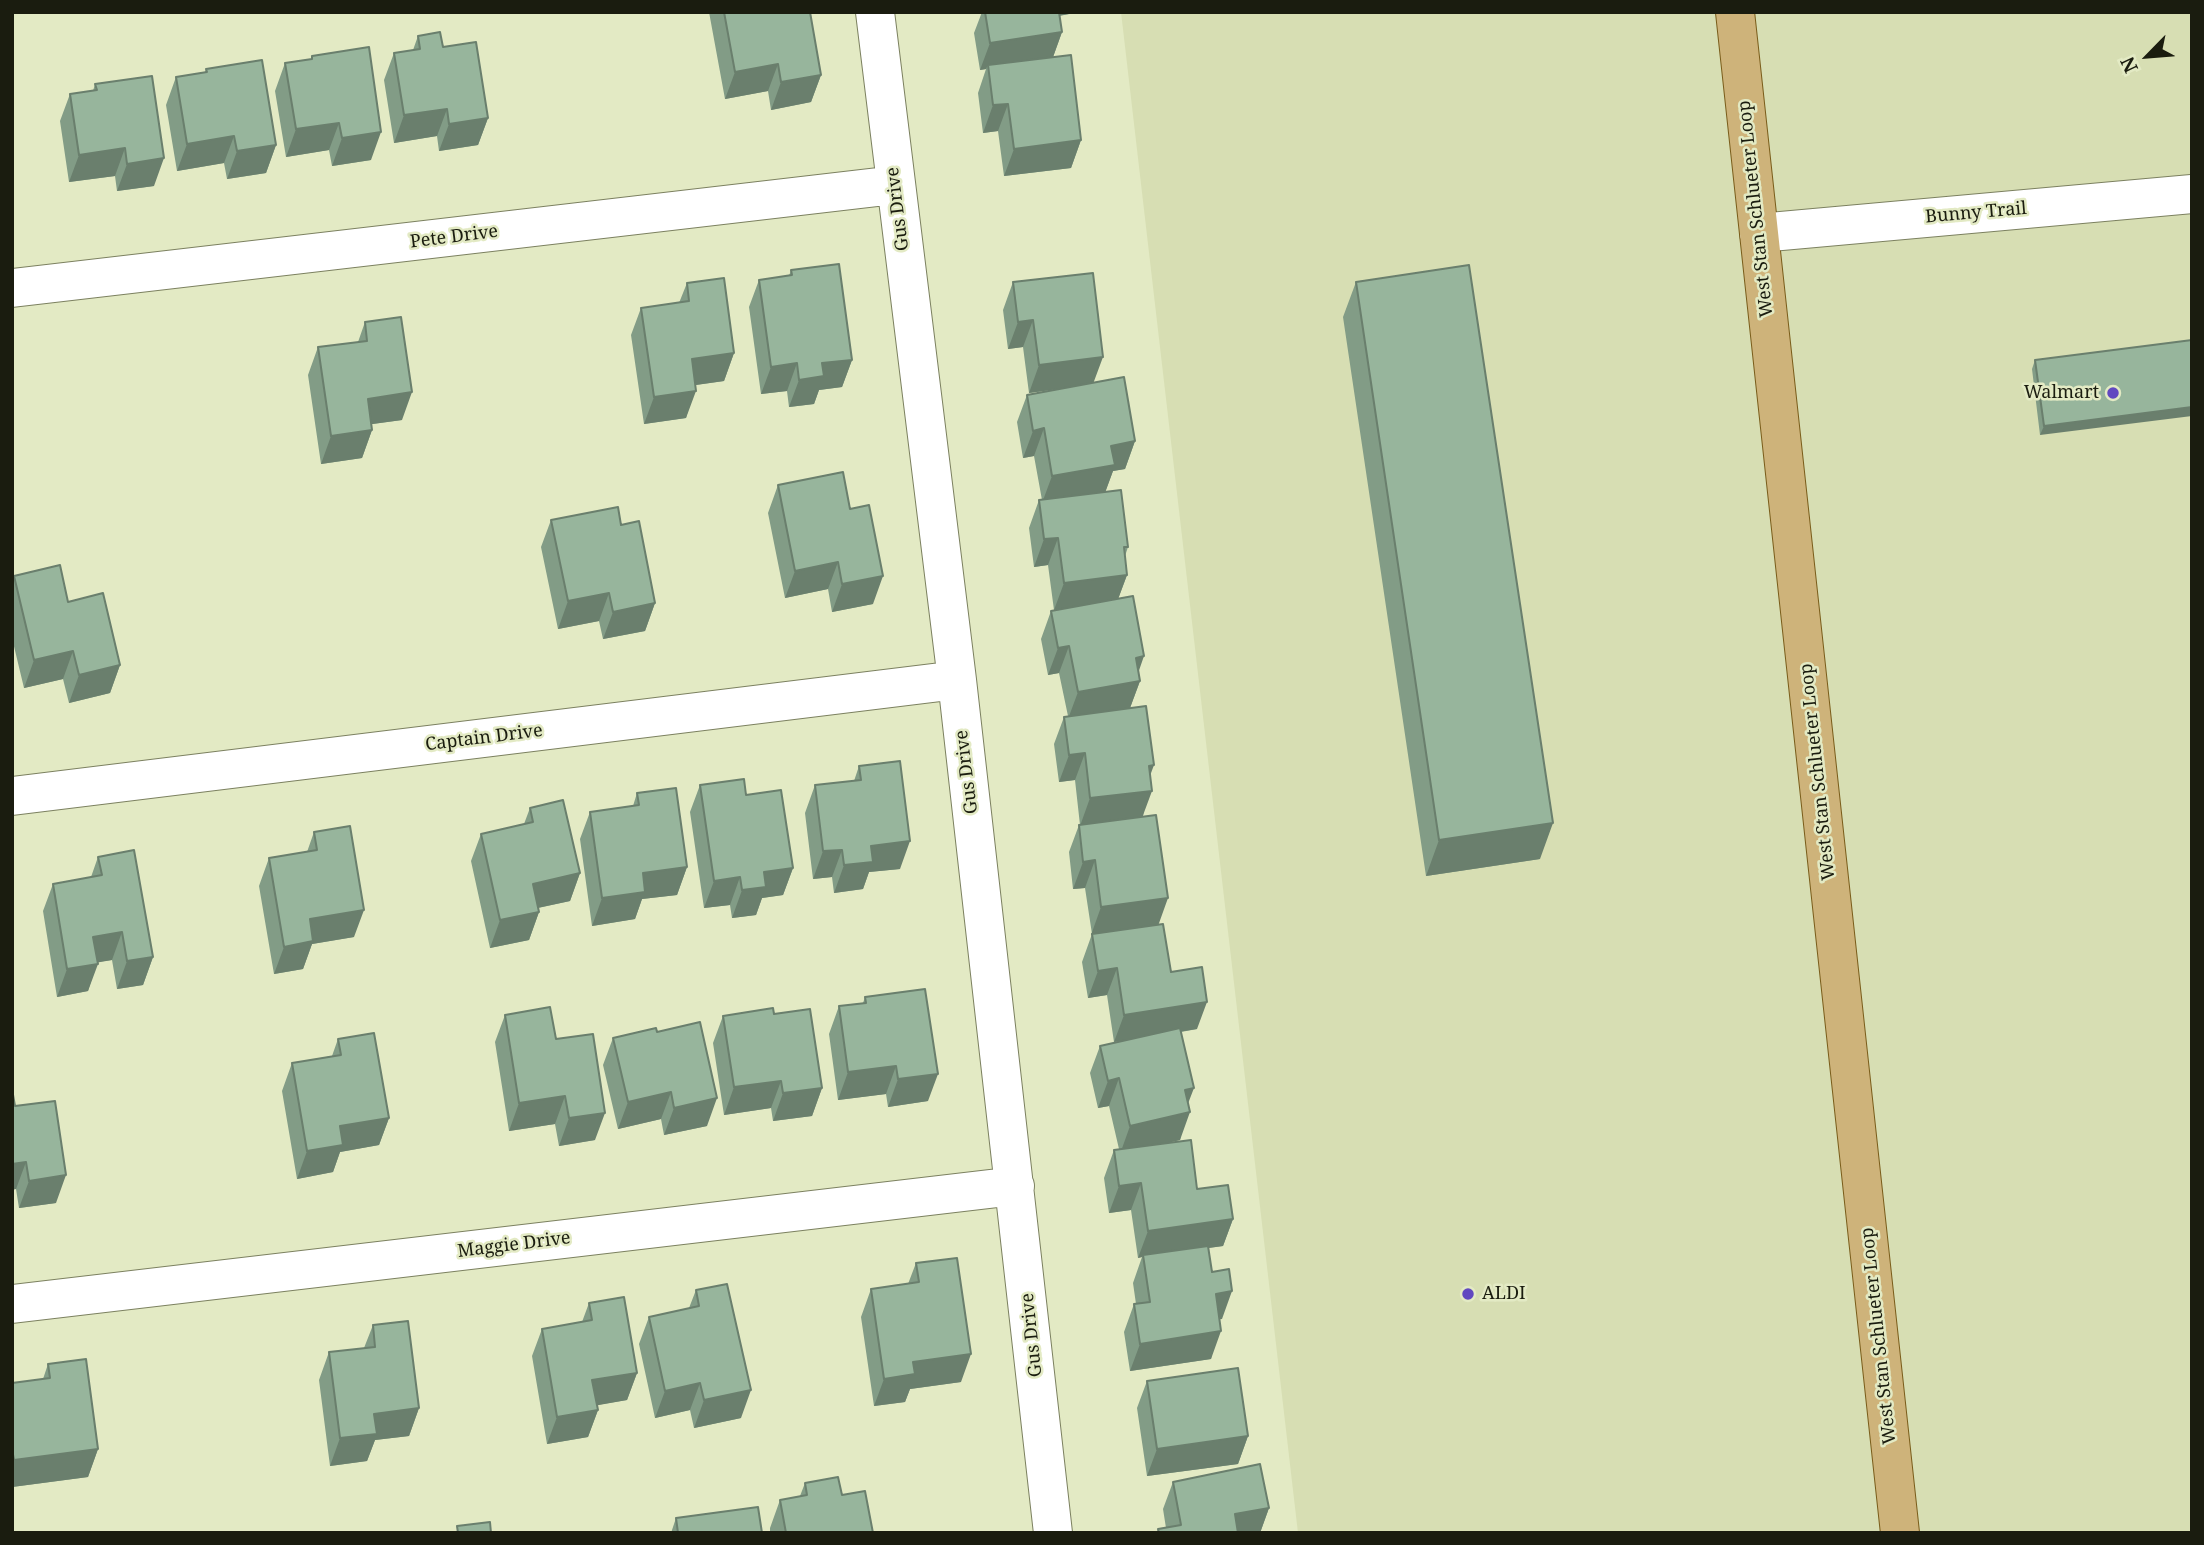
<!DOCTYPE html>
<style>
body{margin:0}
#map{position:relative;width:2204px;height:1545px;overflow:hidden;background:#e3eac4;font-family:"Noto Serif",serif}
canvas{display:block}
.frame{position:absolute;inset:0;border:14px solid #1a1c0f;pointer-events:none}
.north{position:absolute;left:2113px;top:21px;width:70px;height:70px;-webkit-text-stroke:5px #e3eac4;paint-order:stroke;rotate:245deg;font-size:19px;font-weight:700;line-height:28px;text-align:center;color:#1a1c0f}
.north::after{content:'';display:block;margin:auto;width:24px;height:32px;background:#1a1c0f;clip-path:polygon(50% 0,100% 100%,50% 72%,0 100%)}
</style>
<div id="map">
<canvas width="2204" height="1545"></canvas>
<div class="frame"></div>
<div class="north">N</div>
</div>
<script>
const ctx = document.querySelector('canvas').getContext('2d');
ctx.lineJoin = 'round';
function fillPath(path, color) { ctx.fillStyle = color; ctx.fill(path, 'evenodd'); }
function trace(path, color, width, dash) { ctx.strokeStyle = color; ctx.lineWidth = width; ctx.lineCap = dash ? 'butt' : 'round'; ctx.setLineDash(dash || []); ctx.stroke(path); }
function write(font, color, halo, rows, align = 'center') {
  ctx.font = font + ' "Noto Serif",serif'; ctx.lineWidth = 5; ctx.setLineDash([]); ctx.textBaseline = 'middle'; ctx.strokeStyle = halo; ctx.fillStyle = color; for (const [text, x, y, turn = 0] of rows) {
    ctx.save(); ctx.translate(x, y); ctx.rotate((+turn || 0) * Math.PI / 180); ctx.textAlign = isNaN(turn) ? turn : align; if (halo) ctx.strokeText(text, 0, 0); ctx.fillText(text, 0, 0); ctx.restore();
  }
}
const built = new Path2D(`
 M1121 12H2192V1533H1298Z`);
const minor = new Path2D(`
 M875 12 957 680 1053 1533
 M1759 233 2192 194
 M12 288 895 185
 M12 796 957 680
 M12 1304 1015 1186`);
const major = new Path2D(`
 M1735 12 1900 1533`);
const wall = new Path2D(`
 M709 12H810L821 75 811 102 771 110 768 91 725 99Z
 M982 12H1080L1059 16 1062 32 1053 57 1081 140 1071 168 1004 176 998 131 983 133 978 93 986 69 980 70 974 33Z
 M418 36 443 47 488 118 478 145 439 151 437 136 394 143 384 80 394 53 413 50Z
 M312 56 371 160 332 166 329 150 286 157 275 91 285 63 311 59Z
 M206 69 276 145 266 173 227 179 224 163 177 171 166 105 176 77 205 72Z
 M95 84 154 186 117 191 115 176 69 182 60 121 70 94 93 91Z
 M791 270 852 360 842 387 819 390 814 404 789 407 787 391 761 394 749 307 759 280 789 276Z
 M1013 282 1094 383 1135 441 1125 469 1113 471 1105 492 1128 547 1125 556 1127 575 1118 599 1140 681 1130 708 1150 774 1143 816 1158 924 1171 972 1197 1029 1181 1032 1188 1104 1180 1140 1167 1143 1197 1189 1233 1219 1223 1246 1208 1248 1212 1272 1222 1319H1219L1211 1359 1130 1371 1124 1332 1134 1304H1136L1133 1283 1142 1257 1138 1258 1131 1210 1109 1213 1104 1178 1114 1150 1119 1149 1109 1106 1098 1108 1090 1073 1100 1046 1122 1041 1114 1042 1107 995 1088 998 1082 962 1092 934 1085 888 1073 889 1069 852 1079 825H1080L1075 780 1059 782 1054 744 1064 717 1068 716 1059 673 1048 675 1041 639 1051 611 1064 609 1054 610 1048 565 1034 567 1029 528 1039 500H1042L1034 456 1023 458 1017 422 1027 395 1059 389 1029 393 1023 347 1008 349 1003 310Z
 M1356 282 1540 859 1426 876 1343 317Z
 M687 283 734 353 724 381 695 385 686 418 644 424 631 335 641 308 679 303Z
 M365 322 402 420 372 424V430L362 458 321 464 308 375 318 347 358 342Z
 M2192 340 2040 435 2032 369 2035 360Z
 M778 485 850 509 873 604 832 612 828 589 785 598 768 513Z
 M551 520 621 525 655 603 645 631 603 639 599 621 558 629 541 547Z
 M14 576 68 602 120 665 110 693 69 703 63 679 24 688 12 638V581Z
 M859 766 900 869 869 872 863 889 834 893 832 877 813 879 805 813 815 785 854 781Z
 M700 785 746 795 793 868 783 895 762 898 756 915 732 918 730 905 704 908 690 812Z
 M637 793 687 867 677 895 642 899 635 919 592 926 580 839 590 812 633 806Z
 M530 808 580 873 570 901 538 908 539 912 529 940 490 948 471 861 481 834 524 824Z
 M314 832 354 937 312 944 303 969 274 974 259 886 269 858 307 852Z
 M98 857 153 957 143 985 117 989 112 960 97 962 88 991 57 997 43 911 53 884 91 877Z
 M865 997 928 1101 888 1107 886 1094 838 1100 829 1034 839 1006 863 1003Z
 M774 1014 822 1088 812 1116 773 1121 771 1108 724 1115 713 1043 723 1016Z
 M505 1015 556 1039 595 1140 559 1146 555 1124 509 1131 495 1042Z
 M657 1032 707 1126 664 1135 661 1119 618 1129 603 1065 613 1038Z
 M338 1039 389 1118 379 1145 340 1152 333 1172 297 1179 282 1091 292 1063 332 1056Z
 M15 1106 56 1203 19 1208 16 1189Z
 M916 1263 961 1382 910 1389 905 1402 874 1406 861 1317 871 1289 908 1284Z
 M696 1290 741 1418 694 1428 690 1410 655 1418 639 1344 649 1317 689 1308Z
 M589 1303 637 1373 627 1400 597 1405 598 1410 588 1437 547 1444 532 1356 542 1329 582 1322Z
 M373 1325 419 1408 409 1436 375 1440 367 1461 330 1466 319 1380 329 1352 364 1348Z
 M48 1364 98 1449 88 1477 12 1487V1383L43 1379Z
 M1147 1381 1248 1436 1238 1464 1147 1476 1137 1408Z
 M1173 1482 1269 1508 1260 1533H1157L1158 1529 1166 1528 1163 1509Z
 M805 1483 842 1495 873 1533H770V1528L780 1500 800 1496Z
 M676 1518 762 1533H671Z`);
const shadedWall = new Path2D(`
 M1048 12H1080L1046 18Z
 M1062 32 1052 60 988 65 986 69 980 70 990 43Z
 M778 64 768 91 725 99 735 72Z
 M821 75 811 102 771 110 781 82Z
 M1008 104 998 131 983 133 993 105Z
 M447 109 437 136 394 143 404 115Z
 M488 118 478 145 439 151 449 124Z
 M339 123 329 150 286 157 296 129Z
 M381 132 371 160 332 166 342 138Z
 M234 136 224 163 177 171 187 144Z
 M1081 140 1071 168 1004 176 1014 149Z
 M276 145 266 173 227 179 237 151Z
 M125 148 115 176 69 182 79 155Z
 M164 158 154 186 117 191 127 164Z
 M1033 320 1023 347 1008 349 1018 322Z
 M734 353 724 381 682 387 692 359Z
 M1103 357 1093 384 1029 393 1039 365Z
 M852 360 842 387 819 390 814 404 789 407 799 380 822 363Z
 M797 363 787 391 761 394 771 367Z
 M696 391 686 418 644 424 654 397Z
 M412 392 402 420 358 426 368 399Z
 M2192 407V416L2040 435 2044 426Z
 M1044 428 1034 456 1023 458 1033 431Z
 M372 430 362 458 321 464 331 436Z
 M1135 441 1125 469 1113 471 1105 493 1042 503 1052 476 1111 446Z
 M1058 538 1048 565 1034 567 1044 539Z
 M838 562 828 589 785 598 795 571Z
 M1127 575 1117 602 1054 610 1064 583Z
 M883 576 873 604 832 612 842 584Z
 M609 593 599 621 558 629 568 601Z
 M655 603 645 631 603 639 613 612Z
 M1069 646 1059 673 1048 675 1058 648Z
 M73 651 63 679 24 688 34 660Z
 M1144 656 1135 682 1140 681 1130 708 1068 719 1078 692 1136 658Z
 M120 665 110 693 69 703 79 675Z
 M1085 753 1075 780 1059 782 1069 755Z
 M1154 765 1144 792 1152 791 1142 818 1080 826 1090 798 1149 766Z
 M1553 823 1540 859 1426 876 1439 840Z
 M910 841 900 869 869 872 863 889 834 893 844 865 871 846Z
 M842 850 832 877 813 879 823 851Z
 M1095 860 1085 888 1073 889 1083 862Z
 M687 867 677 895 642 899 635 919 592 926 602 898 643 873Z
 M793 868 783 895 762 898 756 915 732 918 742 890 764 872Z
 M580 873 570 901 523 911 533 884Z
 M740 877 730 905 704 908 714 881Z
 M1168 898 1158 926 1091 935 1101 907Z
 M364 910 354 937 312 944 303 969 274 974 284 947 310 919Z
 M539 912 529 940 490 948 500 920Z
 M122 932 112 960 83 965 93 937Z
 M153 957 143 985 117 989 127 961Z
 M98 964 88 991 57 997 67 969Z
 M1117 968 1107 995 1088 998 1098 971Z
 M1207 1002 1197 1029 1114 1042 1124 1015Z
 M896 1066 886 1094 838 1100 848 1072Z
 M938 1074 928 1101 888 1107 898 1079Z
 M1119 1078 1109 1106 1098 1108 1108 1081Z
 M781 1081 771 1108 724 1115 734 1087Z
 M822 1088 812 1116 773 1121 783 1093Z
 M1194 1088 1184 1114 1190 1112 1180 1140 1120 1154 1130 1126 1185 1090Z
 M671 1092 661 1119 618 1129 628 1102Z
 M565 1096 555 1124 509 1131 519 1103Z
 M717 1098 707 1126 664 1135 674 1108Z
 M605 1113 595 1140 559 1146 569 1118Z
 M389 1118 379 1145 340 1152 333 1172 297 1179 307 1151 340 1126Z
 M26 1162 16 1189 12 1190V1164Z
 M66 1175 56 1203 19 1208 29 1181Z
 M1141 1183 1131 1210 1109 1213 1119 1186Z
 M1233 1219 1223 1246 1143 1257V1255L1142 1257 1138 1258 1148 1231Z
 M1232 1291 1222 1319 1206 1321 1216 1294Z
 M1221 1331 1211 1359 1130 1371 1140 1344Z
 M971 1354 961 1382 910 1389 905 1402 874 1406 884 1379 913 1362Z
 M637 1373 627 1400 582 1408 592 1380Z
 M700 1383 690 1410 655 1418 665 1391Z
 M751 1390 741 1418 694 1428 704 1400Z
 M419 1408 409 1436 375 1440 367 1461 330 1466 340 1438 374 1414Z
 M598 1410 588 1437 547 1444 557 1417Z
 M1248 1436 1238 1464 1147 1476 1157 1449Z
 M98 1449 88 1477 12 1487V1464L14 1460Z
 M1269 1508 1260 1533H1228L1235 1514Z`);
const building = new Path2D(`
 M724 12H810L821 75 781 82 778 64 735 72Z
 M985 12H1059L1062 32 990 43Z
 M440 32 443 47 476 42 488 118 449 124 447 109 404 115 394 53 420 49 418 36Z
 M369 47 381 132 342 138 339 123 296 129 285 63 312 59V56Z
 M1071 55 1081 140 1014 149 1008 104 993 105 988 65Z
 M262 60 276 145 237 151 234 136 187 144 176 77 207 72 206 69Z
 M152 76 164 158 127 164 125 148 79 155 70 94 97 90 95 84Z
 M839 264 852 360 822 363 824 376 799 380 797 363 771 367 759 280 792 275 791 270Z
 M1469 265 1553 823 1439 840 1356 282Z
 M1093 273 1103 357 1039 365 1033 320 1018 322 1013 282Z
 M724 278 734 353 692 359 696 391 654 397 641 308 689 301 687 283Z
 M401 317 412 392 368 399 372 430 331 436 318 347 367 341 365 322Z
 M2192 340V407L2044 426 2035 360Z
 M1124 377 1135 441 1111 446 1115 465 1052 476 1044 428 1033 431 1027 395Z
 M843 472 850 509 869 505 883 576 842 584 838 562 795 571 778 485Z
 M1121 490 1128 547H1124L1127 575 1064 583 1058 538 1044 539 1039 500Z
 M618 507 621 525 639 521 655 603 613 612 609 593 568 601 551 520Z
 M60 565 68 602 103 593 120 665 79 675 73 651 34 660 14 576Z
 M1133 596 1144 656 1136 658 1140 681 1078 692 1069 646 1058 648 1051 611Z
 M1146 706 1154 765 1149 766 1152 791 1090 798 1085 753 1069 755 1064 717Z
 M900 761 910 841 871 846 873 862 844 865 842 850 823 851 815 785 861 780 859 766Z
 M744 779 746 795 781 790 793 868 764 872 766 887 742 890 740 877 714 881 700 785Z
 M676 788 687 867 643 873 645 892 602 898 590 812 639 805 637 793Z
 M563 800 580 873 533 884 539 912 500 920 481 834 533 822 530 808Z
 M1156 815 1168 898 1101 907 1095 860 1083 862 1079 825Z
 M350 826 364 910 310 919 313 941 284 947 269 858 317 850 314 832Z
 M134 850 153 957 127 961 122 932 93 937 98 964 67 969 53 884 102 875 98 857Z
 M1163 924 1171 972 1202 967 1207 1002 1124 1015 1117 968 1098 971 1092 934Z
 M925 989 938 1074 898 1079 896 1066 848 1072 839 1006 866 1003 865 997Z
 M550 1007 556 1039 593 1034 605 1113 569 1118 565 1096 519 1103 505 1015Z
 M773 1008 774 1014 810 1009 822 1088 783 1093 781 1081 734 1087 723 1016Z
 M700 1022 717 1098 674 1108 671 1092 628 1102 613 1038 656 1028 657 1032Z
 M1180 1028 1194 1088 1185 1090 1190 1112 1130 1126 1119 1078 1108 1081 1100 1046Z
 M374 1033 389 1118 340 1126 343 1145 307 1151 292 1063 341 1055 338 1039Z
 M12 1089 15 1106 55 1101 66 1175 29 1181 26 1162 12 1164Z
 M1191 1140 1197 1189 1228 1185 1233 1219 1148 1231 1141 1183 1119 1186 1114 1150Z
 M1208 1246 1212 1272 1229 1269 1232 1291 1216 1294 1221 1331 1140 1344 1134 1304 1150 1302 1143 1255Z
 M957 1258 971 1354 913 1362 915 1374 884 1379 871 1289 919 1282 916 1263Z
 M727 1284 751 1390 704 1400 700 1383 665 1391 649 1317 699 1306 696 1290Z
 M624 1297 637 1373 592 1380 598 1410 557 1417 542 1329 592 1320 589 1303Z
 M408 1321 419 1408 374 1414 377 1434 340 1438 329 1352 375 1347 373 1325Z
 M86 1359 98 1449 14 1460 12 1449V1383L50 1378 48 1364Z
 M1238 1368 1248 1436 1157 1449 1147 1381Z
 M1260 1464 1269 1508 1235 1514 1238 1533H1159L1158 1529 1181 1525 1173 1482Z
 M838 1477 842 1495 865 1491 873 1533H786L780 1500 807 1495 805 1483Z
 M758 1507 762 1533H678L676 1518Z
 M490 1522 491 1533H458L457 1526Z`);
const markers = [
 [2113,393,7,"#6148c0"],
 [1468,1294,7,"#6148c0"]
];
const streetNames = [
 ["Gus Drive",898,209,-97],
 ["West Stan Schlueter Loop",1756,209,-96],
 ["Bunny Trail",1976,213,-5],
 ["Pete Drive",454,237,-7],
 ["Captain Drive",484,738,-7],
 ["Gus Drive",967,772,-97],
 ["West Stan Schlueter Loop",1818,772,-96],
 ["Maggie Drive",514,1245,-7],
 ["Gus Drive",1032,1335,-96],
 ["West Stan Schlueter Loop",1879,1336,-96]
];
const poiNames = [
 ["Walmart",2099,393],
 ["ALDI",1482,1294,"left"]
];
fillPath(built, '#d7deb3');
trace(minor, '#7c8160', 40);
trace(major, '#7a5d1b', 40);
trace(minor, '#fff', 38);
trace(major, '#ceb37a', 38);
fillPath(wall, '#829c86');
fillPath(shadedWall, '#6a7f6d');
fillPath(building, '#97b59c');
trace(building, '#6a7f6d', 2);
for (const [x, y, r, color] of markers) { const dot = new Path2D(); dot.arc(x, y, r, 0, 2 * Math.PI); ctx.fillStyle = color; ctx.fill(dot); trace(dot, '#e3eac4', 2.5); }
write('18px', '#1a1c0f', '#e3eac4', streetNames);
write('18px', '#1a1c0f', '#e3eac4', poiNames, 'right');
</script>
